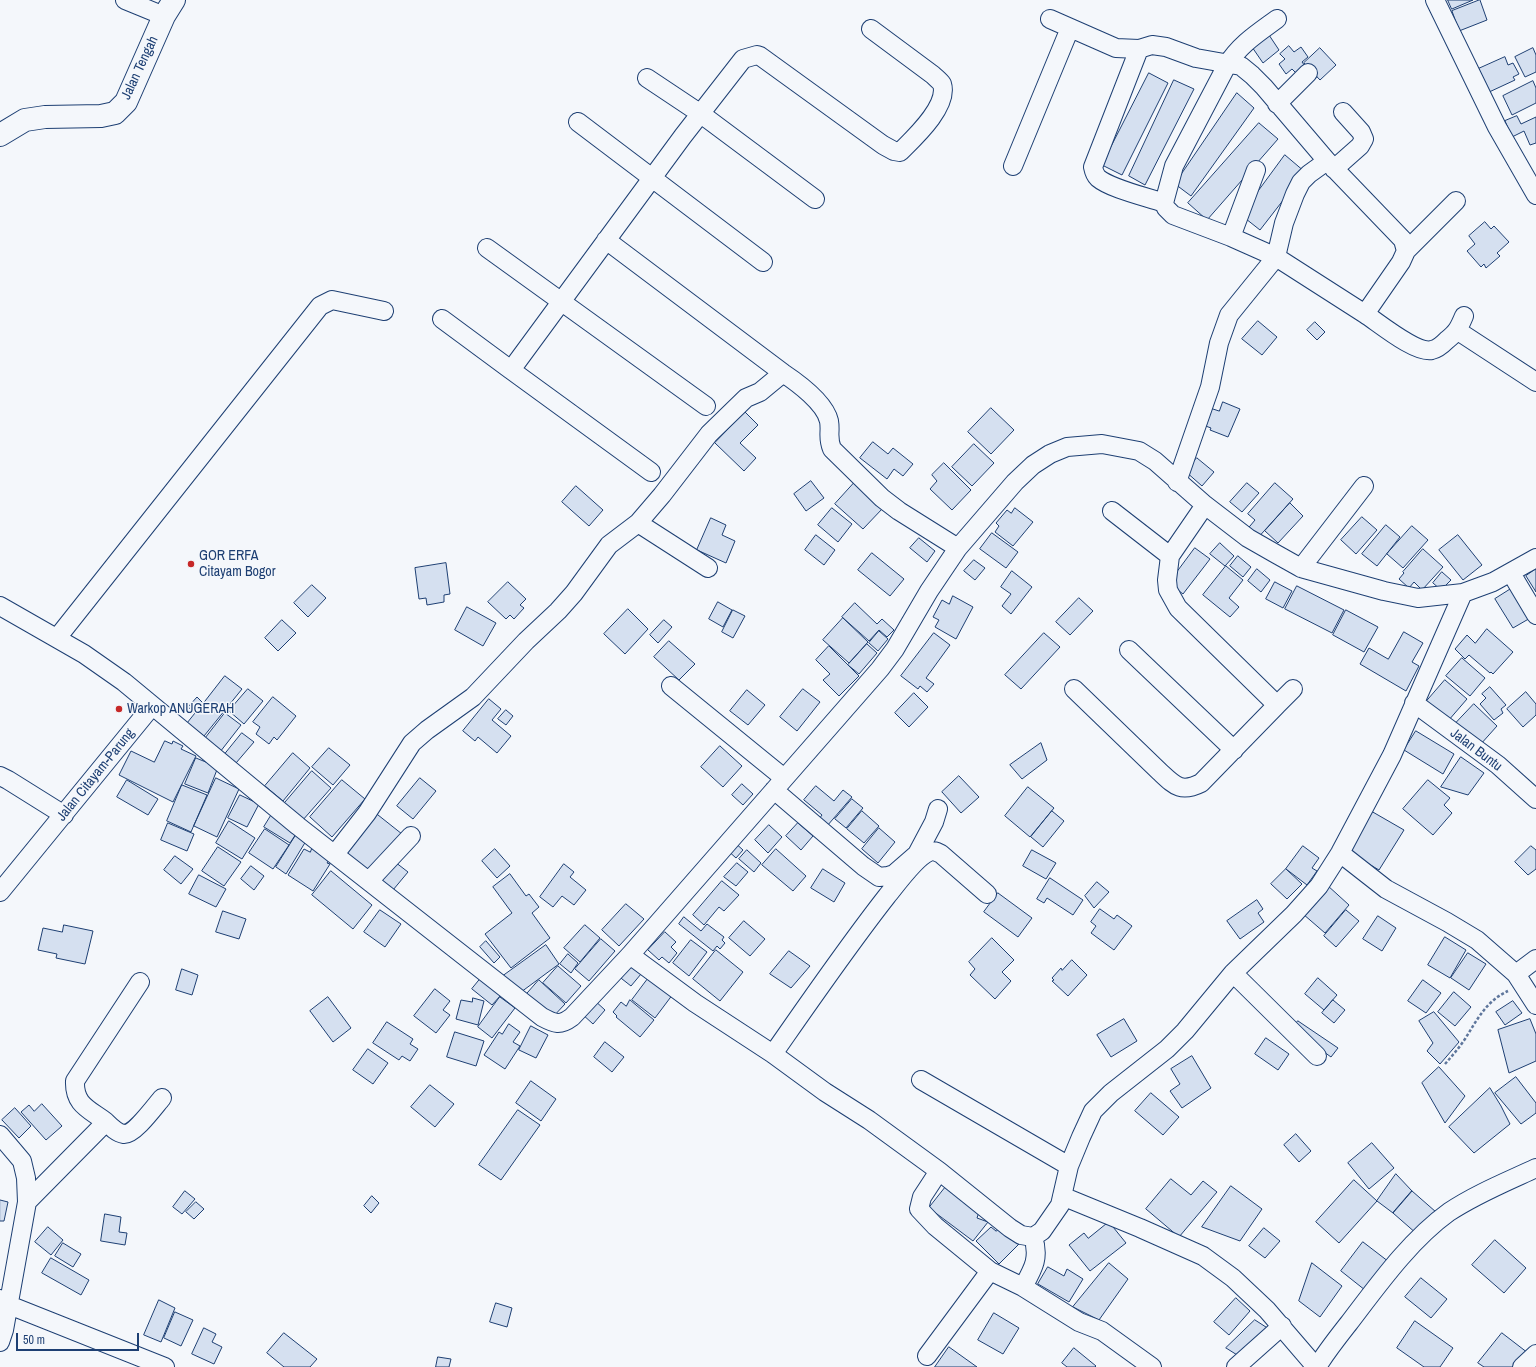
<!DOCTYPE html>
<style>
body{margin:0}
#map{position:relative;width:1536px;height:1367px;overflow:hidden;background:#f4f7fb;font-family:"Archivo Narrow",sans-serif}
canvas{display:block}
.scale{position:absolute;left:16px;top:1333px;width:123px;height:18px;box-sizing:border-box;border:2px solid #1d3f73;border-top:0;padding-left:5px;font-size:12px;line-height:14px;white-space:nowrap;color:#1d3f73;-webkit-text-stroke:3px #f4f7fb;paint-order:stroke}
</style>
<div id="map">
<canvas width="1536" height="1367"></canvas>
<div class="scale">50 m</div>
</div>
<script>
const ctx = document.querySelector('canvas').getContext('2d');
ctx.lineJoin = 'round';
function fillPath(path, color) { ctx.fillStyle = color; ctx.fill(path, 'evenodd'); }
function trace(path, color, width, dash) { ctx.strokeStyle = color; ctx.lineWidth = width; ctx.lineCap = dash ? 'butt' : 'round'; ctx.setLineDash(dash || []); ctx.stroke(path); }
function write(font, color, halo, rows, align = 'center') {
  ctx.font = font + ' "Archivo Narrow",sans-serif'; ctx.lineWidth = 3; ctx.setLineDash([]); ctx.textBaseline = 'middle'; ctx.strokeStyle = halo; ctx.fillStyle = color; for (const [text, x, y, turn = 0] of rows) {
    ctx.save(); ctx.translate(x, y); ctx.rotate((+turn || 0) * Math.PI / 180); ctx.textAlign = isNaN(turn) ? turn : align; if (halo) ctx.strokeText(text, 0, 0); ctx.fillText(text, 0, 0); ctx.restore();
  }
}
const building = new Path2D(`
 M1448 0H1473L1452 9Z
 M1480 0 1487 20 1459 31 1452 11Z
 M1269 35 1279 50 1263 63 1252 47Z
 M1289 46 1294 52 1301 47 1308 57 1302 62 1305 66 1296 73 1292 69 1286 74 1279 64 1285 59 1280 54Z
 M1320 48 1336 65 1320 80 1304 63Z
 M1533 48 1536 55V72L1525 77 1515 57Z
 M1505 57 1508 65 1513 63 1519 74 1513 77 1515 80 1487 93 1476 70Z
 M1149 73 1168 83 1122 175 1102 165Z
 M1174 80 1194 89 1145 185 1129 176Z
 M1533 81 1536 88V103L1512 115 1503 96Z
 M1237 93 1254 108 1191 196 1175 184Z
 M1517 116 1521 124 1536 117V143L1530 145 1524 131 1512 137 1505 121Z
 M1259 123 1278 139 1207 220 1188 203Z
 M1285 155 1305 172 1260 230 1241 215Z
 M1485 222 1491 229 1494 226 1509 242 1497 253 1500 256 1486 268 1484 264 1481 267 1467 251 1475 244 1469 236Z
 M1258 321 1277 337 1262 355 1242 339Z
 M1315 322 1325 332 1317 340 1307 330Z
 M1223 402 1240 409 1228 437 1210 430 1211 428 1203 425 1210 408 1219 411Z
 M991 408 1014 430 991 454 968 432Z
 M745 412 758 425 740 443 756 458 744 471 715 443Z
 M873 442 888 454 893 448 913 464 903 476 894 469 887 479 860 458Z
 M974 444 994 463 972 486 952 467Z
 M1197 458 1214 472 1202 486 1185 471Z
 M944 463 971 490 952 510 930 489 937 481 932 475Z
 M811 481 824 498 806 511 794 494Z
 M855 482 883 508 863 529 835 504Z
 M1247 483 1259 493 1242 512 1230 502Z
 M1275 483 1293 499 1255 541 1245 532 1255 520 1248 514Z
 M576 486 603 510 589 526 562 502Z
 M1290 503 1303 516 1278 543 1265 531Z
 M832 508 852 524 838 542 818 525Z
 M1015 508 1033 522 1013 546 995 532 999 526 996 523 1007 510 1011 513Z
 M1362 517 1377 530 1356 554 1341 540Z
 M711 518 726 525 722 535 735 541 726 563 697 550Z
 M1386 525 1400 537 1377 566 1362 554Z
 M1412 526 1428 540 1403 568 1387 554Z
 M992 533 1018 552 1006 568 980 549Z
 M816 535 835 550 824 565 805 550Z
 M1458 535 1482 565 1463 580 1439 550Z
 M919 538 935 551 927 562 910 548Z
 M1220 543 1234 556 1225 566 1210 554Z
 M1195 548 1210 559 1183 594 1169 583Z
 M1423 549 1443 567 1422 590 1414 582 1409 588 1399 579 1404 573 1403 572Z
 M872 553 904 579 890 596 858 570Z
 M1238 556 1251 567 1243 577 1230 566Z
 M974 560 985 568 975 580 964 571Z
 M446 563 450 594 444 595V602L427 605 426 598 419 599 415 568Z
 M1226 566 1243 580 1229 598 1239 607 1230 617 1203 595Z
 M1257 569 1270 580 1261 592 1248 581Z
 M1536 569V592L1526 576Z
 M1012 571 1032 587 1011 614 1002 606 1011 594 1001 587Z
 M1442 572 1451 580 1441 590 1433 583Z
 M508 582 526 599 520 605 524 608 514 619 510 615 506 619 488 602Z
 M1275 582 1292 591 1283 608 1266 599Z
 M312 585 326 598 308 617 294 603Z
 M1297 586 1344 610 1332 633 1285 609Z
 M1514 587 1532 617 1513 628 1495 599Z
 M953 596 973 607 956 639 935 627 939 620 933 617 942 600 949 604Z
 M1079 598 1093 611 1070 635 1056 622Z
 M718 602 732 610 723 627 709 619Z
 M855 603 877 624 882 619 894 630 887 637 879 630 869 641 842 617Z
 M467 607 496 623 483 646 455 630Z
 M628 609 648 629 625 654 604 634Z
 M733 610 745 616 733 638 722 632Z
 M1346 610 1378 627 1364 652 1333 635Z
 M843 618 868 642 849 663 823 640Z
 M282 620 296 633 278 651 265 638Z
 M664 620 672 627 658 643 650 635Z
 M1487 629 1513 652 1493 674 1491 672 1490 673 1469 655 1465 659 1455 649 1467 635 1475 643Z
 M879 631 888 639 878 651 869 643Z
 M1404 632 1423 643 1412 662 1419 666 1406 691 1360 664 1369 648 1388 659Z
 M934 633 950 645 926 678 934 684 927 692 920 686 918 689 901 676Z
 M1044 633 1060 647 1021 689 1005 675Z
 M669 641 695 664 679 680 654 657Z
 M867 644 877 653 859 674 848 665Z
 M829 646 859 676 839 696 823 680 830 674 816 660Z
 M1462 658 1485 678 1470 696 1446 676Z
 M225 676 242 689 204 736 187 723 195 713 188 707 197 697 203 703Z
 M1445 680 1467 699 1448 721 1426 702Z
 M1490 687 1506 705 1501 709 1503 713 1494 720 1480 704 1486 698 1482 694Z
 M248 689 263 701 244 724 229 711Z
 M803 689 820 702 797 731 780 717Z
 M747 690 765 705 748 725 730 711Z
 M1526 692 1536 704V715L1523 727 1507 709Z
 M914 693 928 707 909 727 895 713Z
 M273 697 296 716 277 740 274 737 269 744 256 734 260 727 253 722Z
 M489 699 501 709 492 720 511 736 497 753 478 737 475 741 463 731Z
 M1474 704 1497 726 1480 745 1456 723Z
 M506 710 513 716 506 725 498 719Z
 M225 713 241 725 220 752 204 740Z
 M1416 731 1454 754 1443 774 1404 750Z
 M242 733 254 742 236 763 225 754Z
 M165 741 172 744 173 741 183 746 181 749 196 756 173 802 119 775 131 751 154 762Z
 M1041 743 1047 760 1022 779 1010 765Z
 M720 746 742 766 723 787 701 767Z
 M329 748 350 765 333 785 312 767Z
 M293 753 310 768 283 801 265 786Z
 M1461 757 1484 773 1468 795 1441 787Z
 M196 758 218 767 208 793 185 784Z
 M312 771 331 788 302 821 283 805Z
 M959 776 979 797 961 813 942 792Z
 M216 778 239 789 217 837 194 826Z
 M420 778 436 791 413 819 397 806Z
 M127 780 158 799 148 815 117 797Z
 M342 780 365 799 332 837 310 817Z
 M1428 780 1450 798 1444 805 1452 813 1433 835 1403 809Z
 M742 784 753 794 743 805 732 795Z
 M182 785 207 795 191 832 167 821Z
 M816 786 834 801 843 790 852 797 827 826 819 819 822 815 804 800Z
 M1028 787 1054 808 1030 837 1005 816Z
 M240 795 259 804 247 827 228 818Z
 M852 799 863 808 846 828 835 819Z
 M373 811 402 834 370 873 342 850Z
 M862 811 879 826 864 843 847 829Z
 M1052 811 1064 821 1043 847 1031 837Z
 M1371 811 1404 830 1379 870 1347 851Z
 M272 814 298 831 290 843 264 827Z
 M229 821 255 838 242 859 216 843Z
 M168 823 194 834 187 851 161 840Z
 M798 823 813 836 801 850 786 836Z
 M769 825 782 837 768 853 755 840Z
 M879 828 895 842 878 863 862 849Z
 M265 829 289 845 273 869 249 853Z
 M296 835 306 841 286 874 276 867Z
 M733 841 743 850 736 858 726 849Z
 M313 846 331 857 327 863 330 864 313 891 288 875 304 849 310 852Z
 M1303 846 1319 858 1312 868 1317 871 1307 885 1286 869Z
 M1531 846 1536 850V869L1528 875 1515 862Z
 M218 847 241 862 224 886 202 871Z
 M495 849 510 866 497 878 482 861Z
 M776 849 806 876 793 891 762 865Z
 M747 850 761 863 754 872 739 859Z
 M1032 850 1056 863 1046 879 1023 866Z
 M175 856 193 869 181 884 164 870Z
 M395 862 408 872 393 890 380 880Z
 M737 863 748 872 736 886 724 877Z
 M564 864 574 872 570 877 586 890 574 905 562 896 553 907 540 897Z
 M251 866 264 876 254 890 241 879Z
 M823 869 845 883 834 902 811 888Z
 M1286 869 1302 884 1287 899 1271 884Z
 M331 871 372 905 353 929 312 895Z
 M510 874 526 896 529 894 539 907 532 913 550 938 511 968 485 934 512 913 493 887Z
 M199 875 226 889 216 907 189 894Z
 M1050 878 1083 900 1073 915 1047 898 1044 903 1037 899Z
 M722 881 739 895 724 911 719 907 704 925 693 915Z
 M1097 882 1109 892 1094 908 1085 896Z
 M1327 885 1349 905 1325 933 1303 914Z
 M998 893 1032 918 1018 937 984 912Z
 M1257 900 1263 909 1258 913 1264 922 1240 939 1227 921Z
 M626 904 644 919 619 946 602 930Z
 M1100 909 1114 919 1117 915 1132 926 1114 950 1091 933 1096 926 1091 922Z
 M380 910 401 924 385 947 364 932Z
 M1346 910 1359 921 1336 947 1324 936Z
 M223 911 246 919 239 939 216 932Z
 M1378 916 1396 928 1382 951 1363 939Z
 M684 917 701 931 707 924 724 937 722 940 725 943 720 949 717 946 713 951 679 924Z
 M744 921 765 939 750 956 729 938Z
 M64 925 93 931 85 964 56 958 57 954 38 950 43 928 62 932Z
 M585 925 600 938 580 962 564 948Z
 M665 932 676 942 671 947 677 953 669 963 662 957 659 960 648 950Z
 M1445 937 1466 950 1450 978 1428 965Z
 M992 938 1014 960 1002 972 1011 981 995 999 970 975 975 969 969 962Z
 M601 939 615 951 589 981 575 969Z
 M691 940 707 952 689 976 673 963Z
 M486 941 500 957 494 963 480 947Z
 M546 945 559 964 517 995 503 976Z
 M716 950 743 972 720 1001 693 979Z
 M789 951 810 966 791 988 770 974Z
 M1468 953 1486 964 1469 990 1451 978Z
 M568 954 578 963 571 973 560 964Z
 M1072 960 1087 975 1068 996 1052 981 1054 980 1052 978 1061 968 1062 970Z
 M627 963 641 974 631 986 617 975Z
 M558 966 581 986 566 1003 543 983Z
 M182 969 198 975 192 995 176 990Z
 M650 976 673 994 655 1018 632 1000Z
 M481 978 501 995 492 1005 472 989Z
 M1318 978 1337 995 1324 1010 1305 994Z
 M539 980 565 1004 551 1019 525 996Z
 M1423 980 1441 993 1426 1013 1408 1001Z
 M435 989 450 1001 443 1010 450 1015 436 1033 414 1016Z
 M1454 992 1471 1007 1455 1026 1438 1012Z
 M328 997 351 1028 333 1042 310 1011Z
 M500 997 515 1008 492 1038 478 1027Z
 M473 998 484 1001 478 1025 456 1019 461 1000 472 1002Z
 M593 999 605 1010 593 1024 581 1013Z
 M630 1000 654 1020 640 1037 616 1017 617 1016 613 1012 621 1002 626 1006Z
 M1333 1000 1345 1010 1334 1023 1322 1013Z
 M1513 1001 1522 1013 1505 1025 1496 1012Z
 M1434 1012 1459 1042 1440 1064 1427 1051 1433 1043 1419 1021Z
 M1124 1019 1137 1041 1111 1057 1097 1035Z
 M1530 1019 1536 1034V1061L1509 1073 1498 1030Z
 M1298 1021 1338 1048 1331 1057 1292 1029Z
 M387 1022 413 1039 410 1044 418 1049 410 1061 402 1056 399 1060 373 1043Z
 M509 1024 520 1032 513 1042 520 1046 505 1069 484 1055 499 1032 502 1034Z
 M531 1026 548 1035 536 1058 519 1050Z
 M455 1032 484 1041 476 1066 447 1057Z
 M1266 1038 1289 1054 1278 1070 1255 1054Z
 M605 1042 624 1057 612 1072 594 1057Z
 M368 1049 388 1063 373 1084 353 1070Z
 M1192 1056 1211 1088 1182 1108 1170 1091 1180 1084 1171 1069Z
 M1439 1067 1465 1096 1445 1123 1422 1083Z
 M1516 1077 1536 1103V1113L1521 1124 1495 1093Z
 M531 1081 556 1099 541 1121 516 1103Z
 M430 1085 454 1104 435 1127 411 1107Z
 M1490 1088 1501 1106 1510 1124 1474 1153 1449 1127Z
 M1151 1093 1179 1117 1163 1135 1135 1111Z
 M42 1104 62 1126 46 1140 21 1112 29 1105 34 1111Z
 M15 1108 31 1126 19 1138 2 1120Z
 M518 1110 540 1125 501 1180 479 1165Z
 M1296 1134 1311 1151 1299 1162 1284 1145Z
 M1372 1143 1394 1168 1369 1189 1348 1163Z
 M1396 1174 1412 1191 1393 1213 1377 1201Z
 M1171 1179 1191 1195 1203 1181 1217 1192 1179 1237 1146 1209Z
 M1354 1180 1377 1201 1339 1243 1316 1222Z
 M948 1184 980 1209 977 1218 988 1222 973 1241 929 1208Z
 M1231 1186 1262 1209 1240 1241 1202 1227Z
 M185 1191 195 1199 182 1214 173 1207Z
 M1412 1191 1436 1212 1417 1234 1393 1213Z
 M372 1196 379 1203 371 1213 364 1206Z
 M0 1200 8 1202 4 1221H0Z
 M196 1202 204 1209 194 1219 186 1212Z
 M105 1214 121 1217 119 1232 127 1233 125 1245 101 1241Z
 M1109 1222 1126 1243 1090 1271 1069 1245 1084 1233 1088 1238Z
 M1003 1224 1021 1242 999 1264 976 1241 991 1227 996 1231Z
 M48 1227 63 1240 51 1255 35 1242Z
 M1264 1228 1280 1241 1265 1258 1249 1246Z
 M1495 1240 1526 1268 1504 1293 1472 1265Z
 M1363 1242 1393 1265 1370 1294 1341 1271Z
 M63 1243 81 1254 73 1267 55 1256Z
 M51 1258 89 1280 81 1295 42 1273Z
 M1109 1263 1128 1279 1099 1320 1073 1307Z
 M1312 1263 1342 1286 1320 1317 1299 1301Z
 M1048 1267 1064 1276 1067 1269 1083 1279 1069 1302 1038 1284Z
 M1421 1278 1447 1299 1431 1318 1405 1297Z
 M1236 1298 1250 1311 1229 1335 1214 1322Z
 M159 1300 175 1308 161 1342 144 1335Z
 M496 1303 512 1308 507 1327 490 1322Z
 M175 1312 193 1320 181 1346 164 1338Z
 M994 1313 1019 1328 1003 1354 978 1340Z
 M1255 1320 1269 1329 1242 1358 1226 1348Z
 M1415 1321 1453 1348 1440 1367H1424L1397 1348Z
 M204 1328 216 1334 212 1342 222 1347 214 1364 192 1354Z
 M284 1333 317 1359 310 1367H284L267 1353Z
 M1502 1333 1528 1353 1517 1367H1484L1478 1363Z
 M949 1347 977 1367H935Z
 M1074 1348 1096 1366 1095 1367H1067L1062 1363Z
 M438 1357 451 1359 449 1367H436Z`);
const path = new Path2D(`
 M1445 1064C1452 1056 1459 1048 1465 1039 1477 1020 1486 1001 1508 991`);
const minor = new Path2D(`
 M125 0 164 16
 M1435 0 1497 127 1536 195
 M1050 19 1116 48 1139 49 1152 45 1166 47 1196 58 1241 66 1252 75 1264 87 1327 161
 M1277 19C1258 33 1240 44 1227 65L1174 166 1164 203 1166 208 1173 215 1231 237 1276 257 1365 314
 M1139 49 1093 167C1094 172 1095 175 1098 178 1111 189 1147 197 1164 203
 M647 78 701 114 815 199
 M1277 104 1308 73
 M578 122 763 262
 M1013 166 1070 28
 M1334 169 1360 146 1364 139 1361 132 1343 112
 M1231 237 1256 170
 M606 240 783 373C798 383 825 403 829 421 831 432 827 437 832 449L882 498 899 511 958 548
 M487 248 706 406
 M1406 251 1456 201
 M442 319 511 370
 M1458 331 1536 382
 M651 472 511 370 683 136 743 59 757 55 760 56 883 145 894 151 900 152C914 138 949 106 942 84 940 81 936 78 933 75L871 29
 M1177 482 1210 387 1219 343 1229 315 1276 257 1284 223 1295 194 1301 182 1309 174 1327 161 1403 240 1406 251 1401 262 1365 314C1379 323 1416 354 1432 350 1438 349 1443 344 1447 340 1457 332 1459 328 1464 316
 M1205 505 1170 556 1167 580 1168 590 1178 608 1277 705 1293 689
 M1112 511 1170 556
 M638 523 708 568
 M1301 568 1364 486
 M1511 573 1536 615
 M0 606 84 654 124 682 298 826 542 1017C555 1024 560 1026 572 1017L630 955 880 669 895 649 929 591 958 548 1015 482 1033 465 1050 454 1067 447 1102 444 1139 451 1155 461 1205 505 1248 538 1276 554 1301 568 1384 591 1418 598 1463 593 1493 582 1536 558
 M57 638 320 306 332 300 384 311
 M1129 650 1234 750
 M671 686 784 778
 M1074 689 1160 772C1175 786 1181 793 1201 783L1277 705
 M1414 703 1498 765 1536 799
 M0 776 8 780 64 815
 M774 790 863 866 879 877 888 876 894 874 917 854 934 822 938 809
 M1340 853 1386 889 1447 922 1477 940 1516 974 1536 1005
 M335 854 367 813 412 743 427 730 473 697 526 641 558 611 574 593 609 545 638 523 662 495 709 434 746 398 760 392 783 373
 M369 881 411 836
 M0 892 152 706
 M630 955 695 1003 773 1054 825 1092 869 1120 939 1171 922 1197 919 1209 935 1226 990 1271 1023 1287 1079 1322 1102 1331 1152 1367
 M1233 973 1317 1056
 M1516 974 1536 959
 M773 1054C810 1001 847 947 887 896 897 884 916 857 929 852 934 850 937 852 941 854L987 894
 M921 1080 1069 1166
 M106 1122C89 1109 74 1105 75 1081L140 982
 M0 1135 22 1161 26 1178 27 1202 4 1330 0 1342
 M939 1171 1010 1228 1021 1235 1033 1237 1042 1231 1060 1205 1069 1166 1081 1137 1093 1111 1111 1093 1167 1049 1185 1031 1233 973 1294 914 1319 886 1340 853 1392 755 1463 593
 M1062 1196 1140 1228 1203 1256 1233 1278 1267 1310 1316 1367
 M27 1202 106 1122C111 1127 117 1133 124 1134 134 1135 155 1106 162 1098
 M1023 1287C1033 1269 1040 1258 1033 1237
 M0 1299 9 1305 165 1367
 M927 1356 990 1271
 M1236 1367 1282 1326
 M1317 1367C1326 1352 1338 1337 1349 1323 1378 1285 1410 1240 1449 1212 1476 1194 1506 1182 1536 1168
 M1522 1367 1536 1354`);
const major = new Path2D(`
 M0 135 25 120 45 117 101 116 115 113 126 102 164 16 174 0`);
const markers = [
 [191,564,4,"#c62828"],
 [119,709,4,"#c62828"]
];
const streetNames = [
 ["Jalan Tengah",140,68,-65],
 ["Jalan Buntu",1476,750,37],
 ["Jalan Citayam-Parung",96,775,-51]
];
const poiNames = [
 ["GOR ERFA",199,556],
 ["Citayam Bogor",199,572],
 ["Warkop ANUGERAH",127,709]
];
fillPath(building, '#d5e0f0');
trace(building, '#1d3f73', 1);
trace(minor, '#1d3f73', 20);
trace(major, '#1d3f73', 24);
trace(path, '#5e769c', 2.5, [3, 2]);
trace(minor, '#f4f7fb', 18);
trace(major, '#f4f7fb', 22);
for (const [x, y, r, color] of markers) { const dot = new Path2D(); dot.arc(x, y, r, 0, 2 * Math.PI); ctx.fillStyle = color; ctx.fill(dot); trace(dot, '#f4f7fb', 1.5); }
write('14px', '#1d3f73', '#f4f7fb', streetNames);
write('14px', '#1d3f73', '#f4f7fb', poiNames, 'left');
</script>
